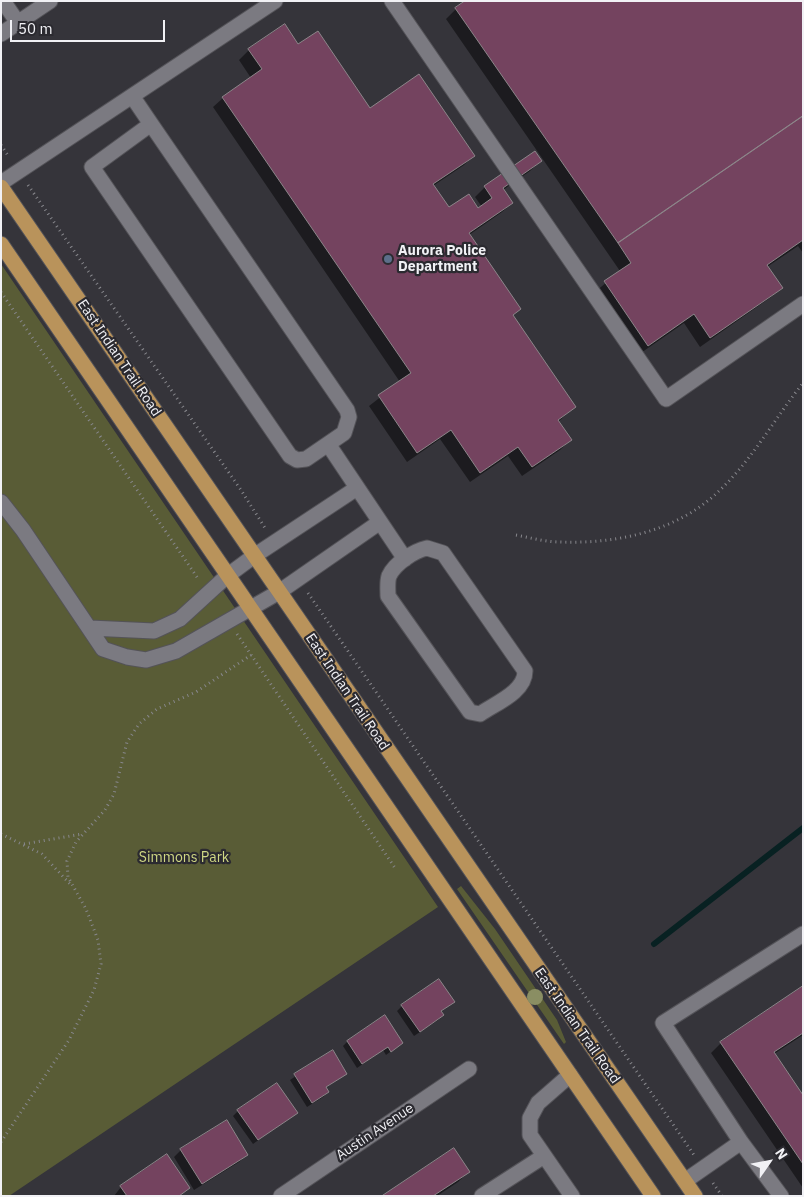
<!DOCTYPE html>
<style>
body{margin:0}
#map{position:relative;width:804px;height:1197px;overflow:hidden;background:#35343a;font-family:"IBM Plex Sans",sans-serif}
canvas{display:block}
.frame{position:absolute;inset:0;border:2px solid #f1f1f5;pointer-events:none}
.north{position:absolute;left:744px;top:1137px;width:50px;height:50px;-webkit-text-stroke:4px #2b2a30;paint-order:stroke;rotate:57deg;font-size:14px;font-weight:700;line-height:20px;text-align:center;color:#f1f1f5}
.north::after{content:'';display:block;margin:auto;width:18px;height:22px;background:#f1f1f5;clip-path:polygon(50% 0,100% 100%,50% 72%,0 100%)}
.scale{position:absolute;left:10px;top:20px;width:155px;height:22px;box-sizing:border-box;border:2px solid #f1f1f5;border-top:0;padding-left:6px;font-size:15px;line-height:18px;white-space:nowrap;color:#f1f1f5;-webkit-text-stroke:4px #2b2a30;paint-order:stroke}
</style>
<div id="map">
<canvas width="804" height="1197"></canvas>
<div class="frame"></div>
<div class="north">N</div>
<div class="scale">50 m</div>
</div>
<script>
const ctx = document.querySelector('canvas').getContext('2d');
ctx.lineJoin = 'round';
function fillPath(path, color) { ctx.fillStyle = color; ctx.fill(path, 'evenodd'); }
function trace(path, color, width, dash) { ctx.strokeStyle = color; ctx.lineWidth = width; ctx.lineCap = dash ? 'butt' : 'round'; ctx.setLineDash(dash || []); ctx.stroke(path); }
function write(font, color, halo, rows, align = 'center') {
  ctx.font = font + ' "IBM Plex Sans",sans-serif'; ctx.lineWidth = 4.5; ctx.setLineDash([]); ctx.textBaseline = 'middle'; ctx.strokeStyle = halo; ctx.fillStyle = color; for (const [text, x, y, turn = 0] of rows) {
    ctx.save(); ctx.translate(x, y); ctx.rotate((+turn || 0) * Math.PI / 180); ctx.textAlign = isNaN(turn) ? turn : align; if (halo) ctx.strokeText(text, 0, 0); ctx.fillText(text, 0, 0); ctx.restore();
  }
}
const green = new Path2D(`
 M1 264 438 907 9 1196H1Z
 M461 886 495 929 557 1020 566 1042 564 1044 457 889Z`);
const shadow = new Path2D(`
 M803 1V253L798 246 767 267 781 287 771 297 700 347 684 323 638 355 595 292 620 271 446 19 456 9Z
 M298 46 369 109 473 156 464 165 433 186 449 209 477 210 482 207 475 197 485 187 540 161 530 171 503 190 512 203 502 212 469 235 519 309 512 316 574 407 558 422 570 440 560 450 522 476 508 456 470 482 440 439 407 462 369 406 400 382 213 107 223 98 251 78 239 60 249 50Z
 M803 987V1035L774 1054 803 1097V1188L711 1053 721 1043Z
 M453 1002 440 1012 443 1015 438 1020 414 1036 397 1011 402 1006Z
 M347 1042 402 1043 386 1055 383 1050 357 1068 343 1046Z
 M332 1052 346 1073 325 1088 328 1092 323 1097 307 1107 290 1080Z
 M238 1111 296 1113 253 1144 233 1116Z
 M181 1150 247 1155 239 1162 194 1190 174 1157Z
 M468 1172 458 1182 437 1196H384Z
 M121 1187 188 1188 180 1196H114Z`);
const stream = new Path2D(`
 M654 944 803 828`);
const building = new Path2D(`
 M465 1H803V116L618 243 455 8Z
 M285 24 298 44 318 31 370 108 419 74 475 156 433 184 449 207 469 194 478 208 492 198 484 186 535 151 542 161 503 188 513 203 469 233 521 309 513 315 576 407 558 420 572 440 532 467 518 447 480 473 451 430 417 453 378 395 411 373 222 97 262 69 248 49Z
 M803 116V240L767 265 783 288 710 338 694 314 648 346 604 281 631 263 618 243Z
 M439 979 455 1002 441 1011 444 1015 420 1032 401 1005Z
 M803 986V1033L774 1052 803 1095V1164L720 1042Z
 M385 1015 403 1043 391 1052 388 1047 362 1064 347 1041Z
 M333 1050 347 1074 326 1087 329 1092 312 1103 294 1074Z
 M277 1083 298 1113 258 1140 237 1110Z
 M227 1120 248 1155 202 1184 180 1149Z
 M454 1148 470 1172 433 1196H382Z
 M167 1154 190 1188 179 1196H127L120 1186Z`);
const path = new Path2D(`
 M1 145 9 157
 M28 185 241 490 265 528
 M1 292 199 580
 M516 535C531 538 546 542 561 542 617 544 678 531 719 491 752 460 775 418 803 383
 M308 593 694 1155
 M237 634 395 868
 M1 834 42 854 70 884
 M24 844 82 834
 M1 1142 69 1040 94 990 101 964 98 940 86 909 68 877 67 861 76 842 105 810 114 794 127 742 139 724 157 709 196 692 251 655
 M713 1183 722 1196`);
const minor = new Path2D(`
 M3 1 18 23
 M392 1 666 399 803 304
 M1 34 50 1
 M132 96 151 124 347 410 349 417 344 433 306 459 297 460 290 456 92 167 151 124
 M1 183 275 1
 M328 444 405 559
 M1 502 23 530 103 649 127 657 146 660 176 651 279 592 380 522
 M427 548 443 553 525 671C525 692 496 703 480 714L470 712 388 596C388 590 387 582 389 576 395 563 414 551 427 548Z
 M90 628 154 631 180 619 227 576 254 556 357 488
 M570 1075 538 1103 530 1118V1135L572 1196
 M685 1181 741 1142
 M281 1196 469 1069
 M482 1196 544 1156
 M781 1196 741 1142 663 1023 803 934`);
const major = new Path2D(`
 M1 187 695 1196
 M1 244 653 1196`);
const trees = [
 [535,997]
];
const markers = [
 [388,259,5,"#5c6f8a"]
];
const poiNames = [
 ["Aurora Police",398,251],
 ["Department",398,267]
];
const streetNames = [
 ["East Indian Trail Road",119,358,56],
 ["East Indian Trail Road",347,692,56],
 ["East Indian Trail Road",577,1026,55],
 ["Austin Avenue",375,1132,-34]
];
const parkNames = [
 ["Simmons Park",184,858]
];
fillPath(green, '#595c36');
fillPath(shadow, '#0007');
trace(stream, '#082122', 6);
fillPath(building, '#74435f');
trace(building, '#8c8589', 1);
trace(minor, '#545358', 17);
trace(major, '#545358', 17);
trace(path, '#88888d', 3, [1, 4]);
trace(minor, '#7b7a81', 15);
trace(major, '#b9935b', 15);
ctx.fillStyle = '#8a8e63';
for (const [x, y] of trees) { ctx.beginPath(); ctx.arc(x, y, 8, 0, 2 * Math.PI); ctx.fill(); }
for (const [x, y, r, color] of markers) { const dot = new Path2D(); dot.arc(x, y, r, 0, 2 * Math.PI); ctx.fillStyle = color; ctx.fill(dot); trace(dot, '#2b2a30', 2); }
write('bold 14px', '#f1f1f5', '#2b2a30', poiNames, 'left');
write('14px', '#f1f1f5', '#2b2a30', streetNames);
write('14px', '#d0d884', '#2b2a30', parkNames);
</script>
